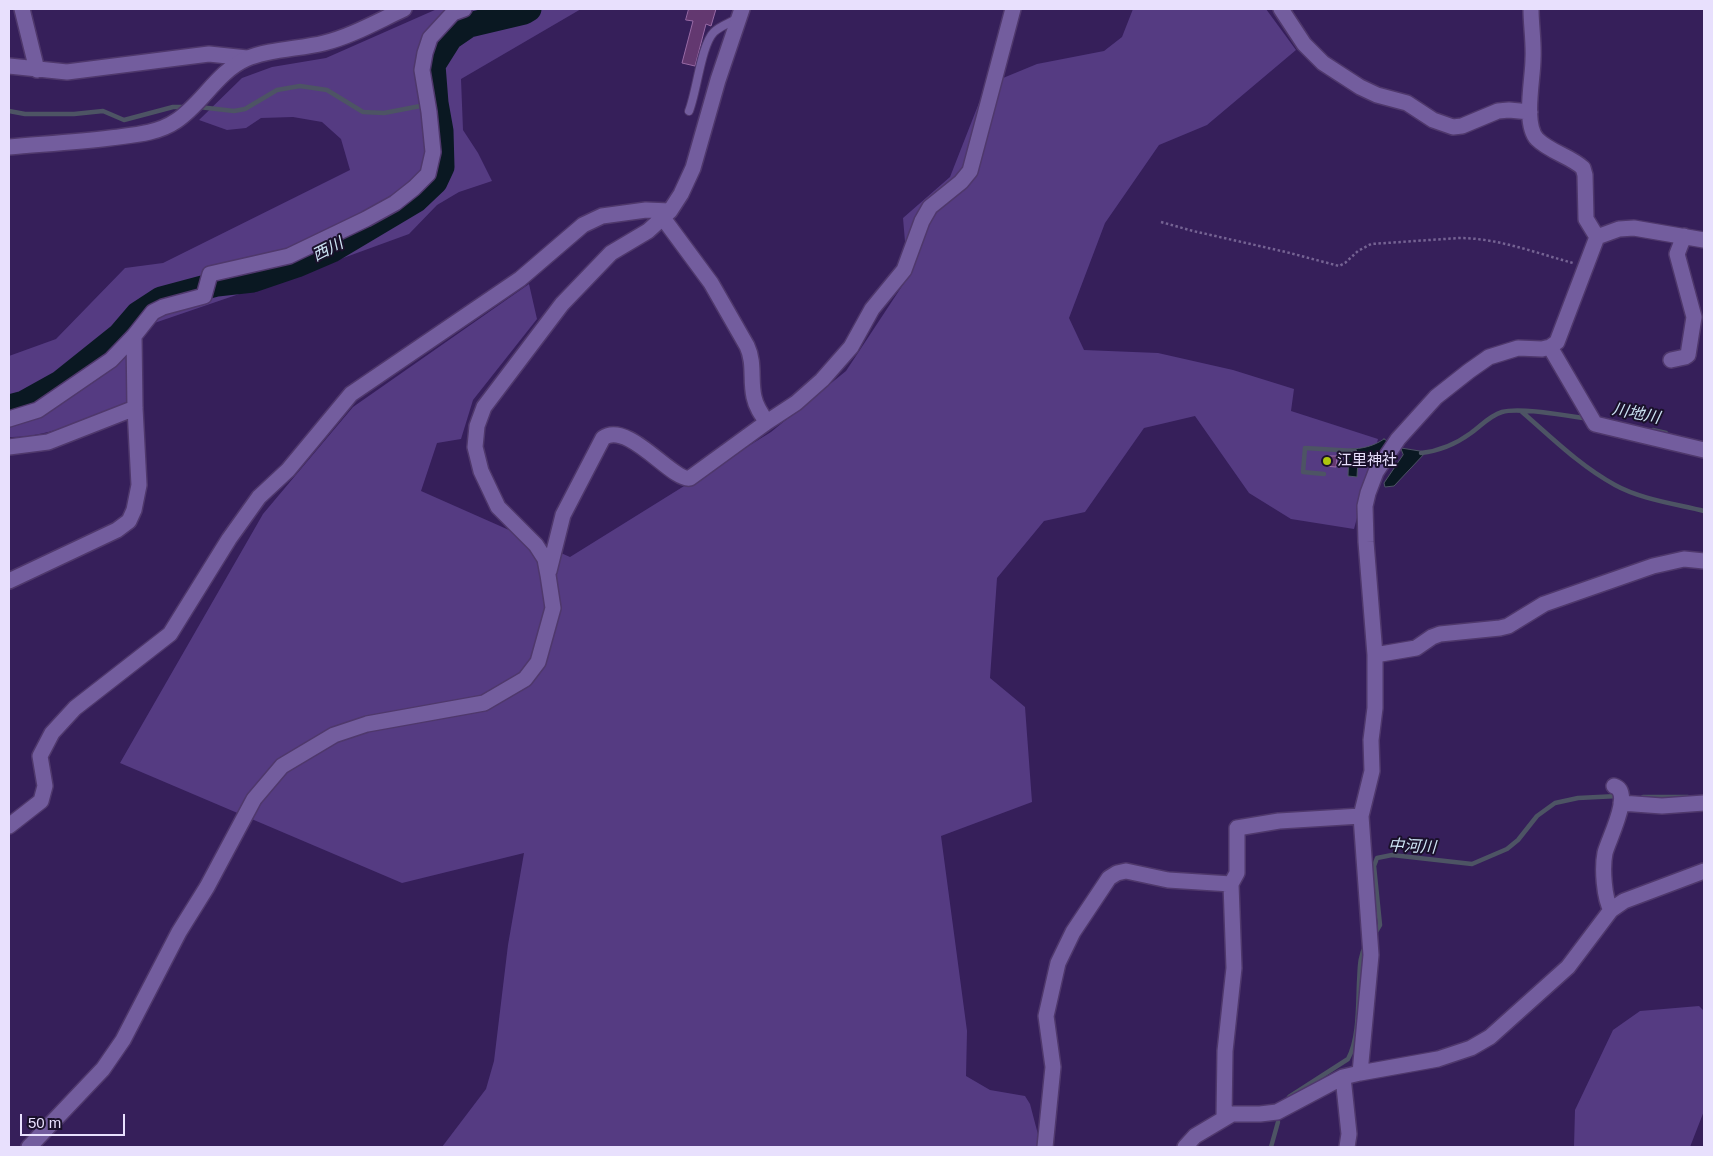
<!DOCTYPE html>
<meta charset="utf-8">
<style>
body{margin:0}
#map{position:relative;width:1713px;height:1156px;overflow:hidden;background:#361f5a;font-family:Arial,sans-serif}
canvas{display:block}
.frame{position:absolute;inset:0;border:10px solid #e8e0fd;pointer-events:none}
.scale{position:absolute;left:20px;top:1114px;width:105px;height:22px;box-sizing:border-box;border:2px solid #e8e0fd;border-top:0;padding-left:6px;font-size:15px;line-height:18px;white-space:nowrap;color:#e8e0fd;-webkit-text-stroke:4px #1a112b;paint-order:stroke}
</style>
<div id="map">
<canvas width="1713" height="1156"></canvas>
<div class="frame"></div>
<div class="scale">50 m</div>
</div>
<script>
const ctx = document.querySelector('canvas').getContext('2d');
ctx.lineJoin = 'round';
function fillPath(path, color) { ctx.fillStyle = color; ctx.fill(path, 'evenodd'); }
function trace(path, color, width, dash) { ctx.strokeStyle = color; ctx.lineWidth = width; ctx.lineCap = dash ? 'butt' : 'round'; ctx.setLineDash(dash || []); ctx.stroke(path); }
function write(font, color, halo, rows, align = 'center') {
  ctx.font = font + ' Arial,"Noto Sans JP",sans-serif'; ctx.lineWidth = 4; ctx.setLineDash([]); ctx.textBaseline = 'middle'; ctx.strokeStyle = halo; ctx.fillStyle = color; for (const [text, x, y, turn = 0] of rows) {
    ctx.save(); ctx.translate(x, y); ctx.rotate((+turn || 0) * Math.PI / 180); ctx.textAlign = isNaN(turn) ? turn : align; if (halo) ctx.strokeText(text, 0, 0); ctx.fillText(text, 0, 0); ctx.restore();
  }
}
const green = new Path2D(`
 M437 9H581L461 79 463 130 478 153 492 181 459 192 437 205 409 234 324 265 131 331 129 402C91 417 50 438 9 437V356L56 339 125 268 163 263 350 170 341 139 322 122 293 117 261 118 246 128 227 130 199 120 242 78 272 67 326 58Z
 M1133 9H1266L1296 50 1207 125 1159 145 1105 223 1069 318 1084 350 1158 353 1233 370 1294 389 1291 411 1378 439 1354 529 1291 519 1249 493 1195 416 1144 428 1085 512 1044 521 997 578 990 678 1025 707 1032 802 941 836 967 1031 966 1076 990 1090 1025 1096 1030 1104 1040 1142V1147H442L486 1089 494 1061 508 945 524 853 402 883 120 763 263 514 353 407 529 284 537 319 473 400 461 439 437 443 421 491 570 557 771 432 846 371 908 277 903 218 950 177 986 85 1037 64 1104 51 1122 37Z
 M1699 1006 1704 1011V1111L1690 1147H1574L1575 1110 1613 1030 1640 1011Z`);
const water = new Path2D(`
 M1384 439 1389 442 1376 455 1358 459 1357 477 1348 476 1349 449C1362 449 1374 446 1384 439Z
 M1401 448 1426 452 1394 486 1385 487 1384 483 1403 455Z`);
const stream = new Path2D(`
 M199 107 234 111 245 109 277 90 300 86 327 90 363 112 384 113 436 103
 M9 111 25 114H74L103 111 124 120 173 107H186
 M1521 411C1551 437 1580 466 1615 485 1640 499 1676 504 1704 511
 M1653 430 1666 433
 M1421 453C1439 451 1456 444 1471 433 1481 426 1489 416 1502 412 1519 407 1563 415 1583 418
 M1324 474 1303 472 1305 448 1355 451
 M1643 797H1688
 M1374 935 1380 925 1374 866 1377 858 1392 855 1472 864 1507 849 1518 840 1537 816 1555 803 1578 798 1618 796
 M1289 1097 1348 1059C1359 1039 1358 1006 1359 983 1360 969 1359 957 1366 945
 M1271 1147 1278 1122`);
const river = new Path2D(`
 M9 407 24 403 60 383 120 335 138 314 161 299 217 284 253 280 297 265 332 250 416 200 435 182 442 167 441 131 436 103 433 65 450 38 469 25 524 12 529 9`);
const building = new Path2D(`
 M689 9H716L711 26 706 24 695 66 682 63 693 21 686 20Z
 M1326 456H1337L1336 467 1325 466Z`);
const path = new Path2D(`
 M1161 222 1193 231 1286 252 1339 266 1345 263 1358 251 1371 244 1459 238C1498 238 1536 253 1573 263
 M1342 462 1365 464`);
const service = new Path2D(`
 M689 111C697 91 701 45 714 32 720 26 730 23 738 18`);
const minor = new Path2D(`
 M22 9 37 70
 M1281 9 1304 44 1323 63 1360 87 1377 95 1407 103 1433 120 1453 127 1462 126 1498 111 1509 110 1530 112
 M1531 9C1531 25 1534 43 1533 59 1533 79 1523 124 1537 139 1550 152 1570 156 1583 168L1585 175 1586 219 1597 237
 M9 66 67 72 209 54 247 58
 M663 218 711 283 747 346C755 363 750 379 754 397 756 407 761 414 767 422
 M1550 347 1595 424 1704 450
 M1671 360 1685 357 1688 355 1694 317 1677 254 1684 236
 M9 419 38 410 111 360 134 336 153 312 163 307 204 296 210 274 289 256 366 219 395 203 414 188 428 174 433 152 429 112 422 70 425 53 430 38 453 13 464 9
 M9 447 48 442 135 408
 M549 571 563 515 603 438C628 420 673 482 690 478L767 422 796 403 822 380 851 347 872 309 904 270 922 221 930 207 961 182 970 171 1013 9
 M9 581 117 530 129 521 134 510 139 485 135 408 134 336
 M1375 655 1416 648 1432 637 1440 634 1500 628 1508 626 1544 604 1653 566 1684 559 1704 561
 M1621 803 1662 806 1704 803
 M9 826 41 801 45 786 40 756 52 733 75 708 170 634 229 539 259 497 288 470 351 394 520 279 583 225 602 216 646 210 670 211
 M1611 910C1604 898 1602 868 1605 853 1608 840 1634 792 1614 786
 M1360 1073 1371 955 1361 816 1372 771 1371 740 1375 708V655L1366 542 1365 506 1368 493 1376 472 1398 439 1436 397 1469 371 1489 357 1518 348 1542 349 1550 347 1557 342 1597 237 1619 229 1634 228 1704 240
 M1343 1077 1349 1134 1347 1147
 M1224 1118 1225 1051 1234 968 1231 884 1237 873V828L1279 821 1361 816
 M29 1147 103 1069 123 1040 179 932 207 887 254 799 282 766 334 735 367 724 484 703 525 679 538 662 553 608 548 575 545 559 536 545 498 507 481 471 475 447 477 426 484 407 562 304 611 253 648 231 670 211 681 194 693 168 718 80 742 9
 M1045 1147 1053 1067 1046 1016 1058 963 1073 932 1109 878 1117 873 1126 871 1168 880 1231 884
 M1185 1147 1195 1136 1232 1114H1260L1277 1112 1343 1077 1360 1073 1438 1059 1471 1048 1490 1037 1568 967 1611 910 1624 901 1704 871`);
const secondary = new Path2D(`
 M9 147C43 144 77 142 110 138 132 135 157 134 176 121 202 104 217 72 246 59 269 49 300 49 324 43 352 36 378 21 404 9`);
const markers = [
 [1327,461,5,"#adc60e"]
];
const poiNames = [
 ["江里神社",1337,461]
];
const waterNames = [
 ["西川",328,250,-27],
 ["川地川",1636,414,11],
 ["中河川",1412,847,3]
];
fillPath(green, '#553b82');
fillPath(water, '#0a1822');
trace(water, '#4d5464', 1);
trace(stream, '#4d5464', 4.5);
trace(river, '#0a1822', 25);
fillPath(building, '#633870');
trace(building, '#986aa5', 1);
trace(service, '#4f386c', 10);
trace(minor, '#4f386c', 18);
trace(secondary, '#4f386c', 18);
trace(path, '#756393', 2.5, [2.5, 2.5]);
trace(service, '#735d9e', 8);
trace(minor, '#735d9e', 15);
trace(secondary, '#735d9e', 15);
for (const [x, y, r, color] of markers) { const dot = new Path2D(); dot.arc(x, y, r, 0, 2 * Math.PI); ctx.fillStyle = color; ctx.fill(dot); trace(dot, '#1a112b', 2); }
write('15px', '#e8e0fd', '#1a112b', poiNames, 'left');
write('italic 16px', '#cde4f4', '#1a112b', waterNames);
</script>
